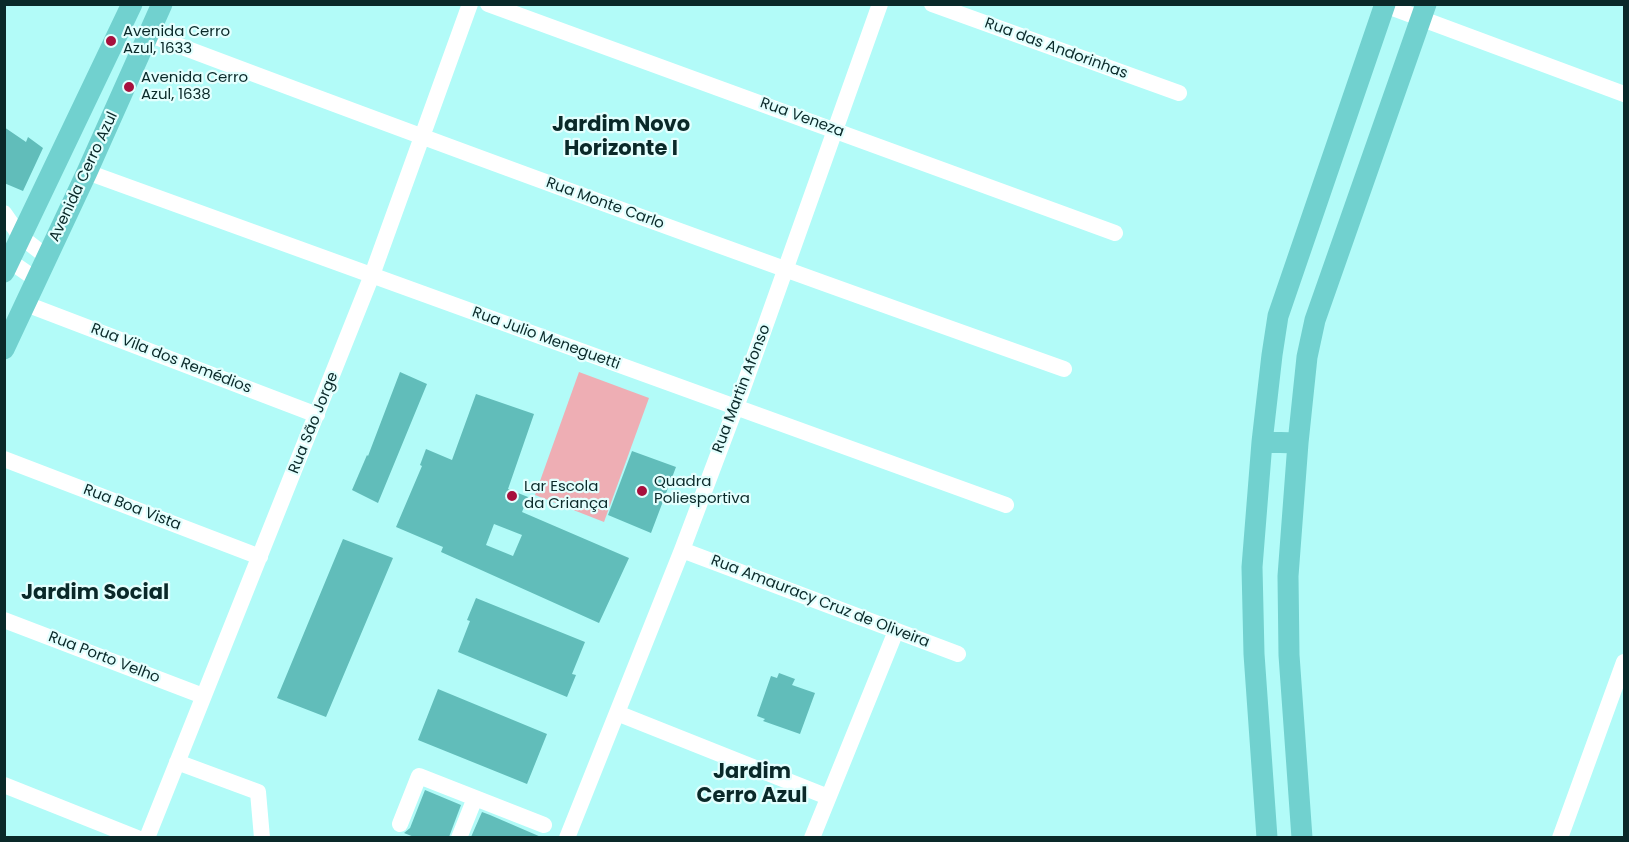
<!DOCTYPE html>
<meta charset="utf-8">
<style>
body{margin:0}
#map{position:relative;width:1629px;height:842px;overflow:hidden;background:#b2fbf8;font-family:Poppins,sans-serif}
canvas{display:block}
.frame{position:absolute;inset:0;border:6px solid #0a2929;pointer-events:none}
</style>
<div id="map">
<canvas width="1629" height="842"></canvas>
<div class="frame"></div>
</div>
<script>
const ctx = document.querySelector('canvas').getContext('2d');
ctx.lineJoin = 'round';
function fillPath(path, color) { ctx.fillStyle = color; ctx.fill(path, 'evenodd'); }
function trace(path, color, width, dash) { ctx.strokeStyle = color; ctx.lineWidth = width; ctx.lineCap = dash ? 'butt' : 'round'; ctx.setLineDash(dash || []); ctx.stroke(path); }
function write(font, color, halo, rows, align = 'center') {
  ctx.font = font + ' Poppins,sans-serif'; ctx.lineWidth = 4.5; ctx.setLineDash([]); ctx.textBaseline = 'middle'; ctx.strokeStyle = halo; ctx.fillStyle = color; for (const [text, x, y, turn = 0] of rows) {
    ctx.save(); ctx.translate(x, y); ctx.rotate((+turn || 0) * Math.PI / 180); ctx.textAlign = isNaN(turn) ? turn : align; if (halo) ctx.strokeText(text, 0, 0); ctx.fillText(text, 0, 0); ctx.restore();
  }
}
const green = new Path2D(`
 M579 372 649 398 604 522 535 495Z`);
const building = new Path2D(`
 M4 127 26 142 28 137 43 148 23 191 4 183Z
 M400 372 427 384 378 503 352 490 367 455 368 456Z
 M476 394 534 414 508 489 528 497 522 512 629 558 599 623 441 552 443 547 396 527 422 466 420 465 426 449 452 460ZM494 524 522 535 513 556 486 545Z
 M632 451 676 467 651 533 608 515Z
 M343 539 393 558 326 717 277 698Z
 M476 598 585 642 572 674 576 675 567 697 458 652 470 621 467 620Z
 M779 673 795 679 792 685 815 693 800 734 763 721 765 719 757 716 771 676 777 678Z
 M438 689 547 734 527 784 418 740Z
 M425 790 461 805 449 837H414L404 833 410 828Z
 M482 812 490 815 541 837H471Z`);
const minor = new Path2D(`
 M488 4 1115 233
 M932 4 1179 93
 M1382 4 1624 94
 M148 34C452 149 757 260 1064 369
 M87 172 1006 505
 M4 213 20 236 47 257
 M4 257 37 280
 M26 304 317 415
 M4 459 260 557
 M682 550 958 654
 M4 620 203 696
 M617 713 828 797
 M177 762 258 792 262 838
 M4 785 137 838
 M400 824 419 776 544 825
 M147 838 372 275 470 4
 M459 838 475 798
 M567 838 682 550 742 391 880 4
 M812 838 896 631
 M1560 838 1624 662`);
const major = new Path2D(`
 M4 272 132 4
 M4 349 87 172 162 4
 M1262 442 1298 443
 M1267 838 1254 654 1252 567 1262 442 1272 355 1278 316 1290 281 1385 4
 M1302 838 1289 655 1288 576 1298 443 1307 357 1315 320 1426 4`);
const markers = [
 [111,41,6,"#a7103d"],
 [129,87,6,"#a7103d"],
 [642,491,6,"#a7103d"],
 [512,496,6,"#a7103d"]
];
const poiNames = [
 ["Avenida Cerro",123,32],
 ["Azul, 1633",123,49],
 ["Avenida Cerro",141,78],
 ["Azul, 1638",141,95],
 ["Quadra",654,482],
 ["Poliesportiva",654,499],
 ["Lar Escola",524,487],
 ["da Criança",524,504]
];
const streetNames = [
 ["Rua das Andorinhas",1056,49,20],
 ["Rua Veneza",802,118,20],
 ["Avenida Cerro Azul",84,177,-65],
 ["Rua Monte Carlo",605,204,20],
 ["Rua Julio Meneguetti",546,339,20],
 ["Rua Vila dos Remédios",171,359,21],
 ["Rua Martin Afonso",742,389,-69],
 ["Rua São Jorge",314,423,-68],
 ["Rua Boa Vista",132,508,21],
 ["Rua Amauracy Cruz de Oliveira",820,602,21],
 ["Rua Porto Velho",104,658,21]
];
const districtNames = [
 ["Jardim Novo",621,126],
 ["Horizonte I",621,150],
 ["Jardim Social",95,594],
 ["Jardim",752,773],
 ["Cerro Azul",752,797]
];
fillPath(green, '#eeaeb4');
fillPath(building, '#61bdba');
trace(minor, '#fff', 16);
trace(major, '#71d1cf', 21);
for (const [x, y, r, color] of markers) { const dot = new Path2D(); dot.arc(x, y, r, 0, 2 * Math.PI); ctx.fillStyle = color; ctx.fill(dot); trace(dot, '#e3fffe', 2); }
write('15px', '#0a2929', '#e3fffe', poiNames, 'left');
write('15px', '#0a2929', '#e3fffe', streetNames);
write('bold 21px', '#0a2929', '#e3fffe', districtNames);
</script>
